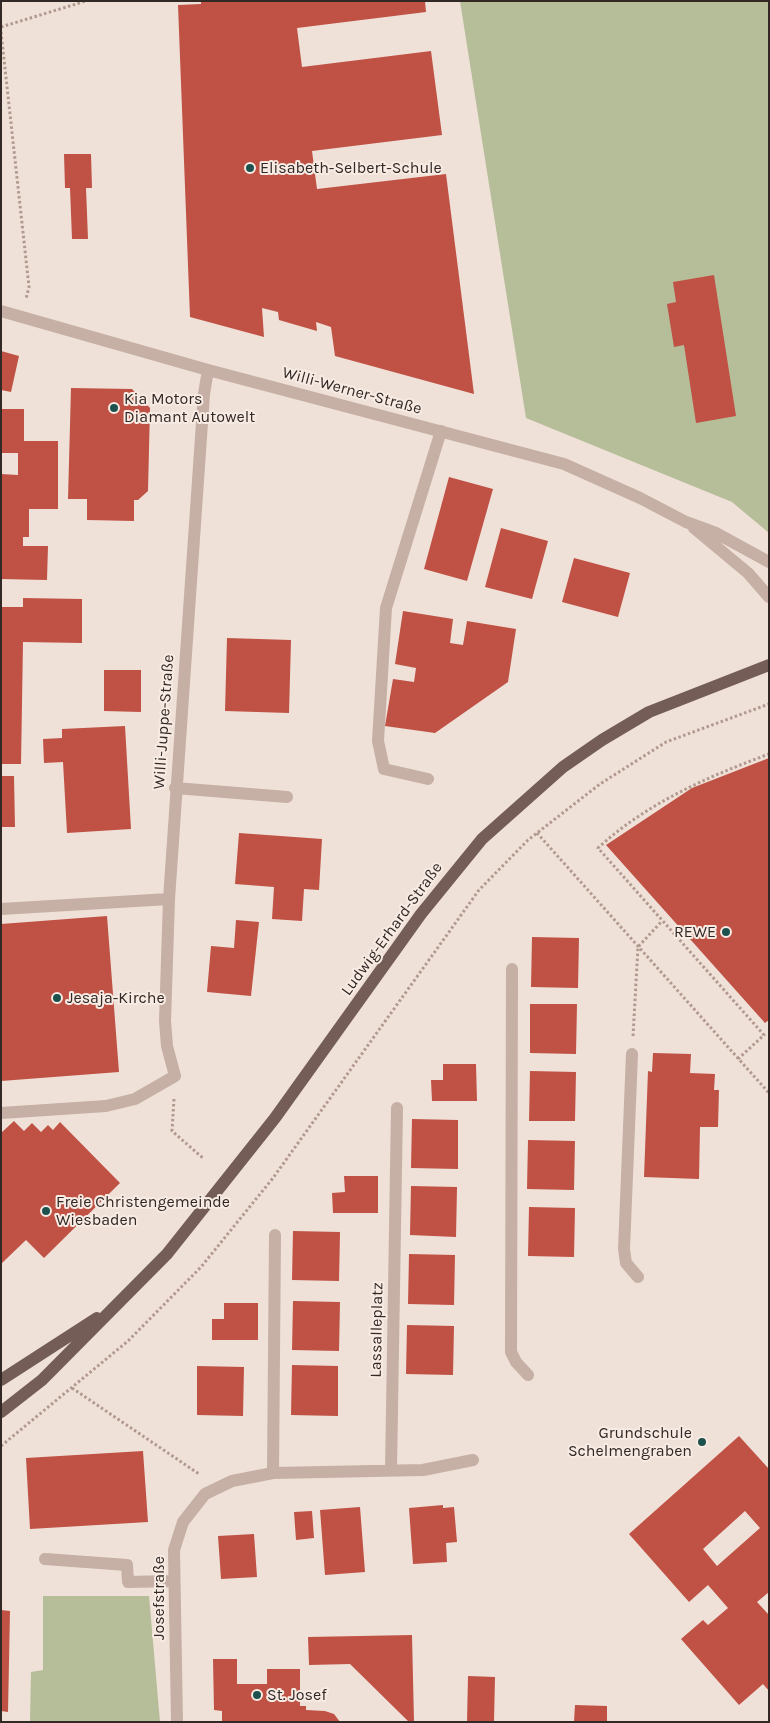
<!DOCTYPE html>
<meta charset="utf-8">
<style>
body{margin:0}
#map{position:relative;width:770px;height:1723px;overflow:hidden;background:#efe1d7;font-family:Karla,sans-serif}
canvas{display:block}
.frame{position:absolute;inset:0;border:2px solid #322825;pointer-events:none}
</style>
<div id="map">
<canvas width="770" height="1723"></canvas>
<div class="frame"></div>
</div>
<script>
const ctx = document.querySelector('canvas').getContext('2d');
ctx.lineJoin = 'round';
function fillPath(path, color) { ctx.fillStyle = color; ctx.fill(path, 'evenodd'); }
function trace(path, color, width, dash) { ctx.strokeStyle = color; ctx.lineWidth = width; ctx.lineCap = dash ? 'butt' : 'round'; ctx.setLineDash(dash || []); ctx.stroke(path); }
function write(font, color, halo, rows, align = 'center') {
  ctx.font = font + ' Karla,sans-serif'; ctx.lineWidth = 4; ctx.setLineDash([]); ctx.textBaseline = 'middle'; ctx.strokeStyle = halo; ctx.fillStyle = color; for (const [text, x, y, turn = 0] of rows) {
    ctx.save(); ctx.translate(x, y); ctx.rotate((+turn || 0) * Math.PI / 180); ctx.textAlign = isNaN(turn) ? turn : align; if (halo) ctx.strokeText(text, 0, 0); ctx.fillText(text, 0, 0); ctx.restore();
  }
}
const green = new Path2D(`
 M460 1H769V533L732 502 526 418Z
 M43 1596H149L160 1722H30L31 1672 43 1670Z`);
const building = new Path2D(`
 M201 1H425L426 12 297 28 302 67 431 51 442 135 312 151 317 189 446 174 474 394 335 356 331 327 316 322 317 331 279 320 278 312 262 308 264 337 190 317 178 5 201 4Z
 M64 154H91L92 188H86L88 239H72L70 188H65Z
 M714 275 736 416 696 423 684 345 674 347 667 304 676 302 673 282Z
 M1 351 19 356 11 392 1 390Z
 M71 388 132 389 150 408 148 491 138 500H134V521L87 520V499H68Z
 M1 409H24V441H58V509H29V537H23V546H48L47 580 1 579V474L18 475V453H1Z
 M449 477 493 489 467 581 424 569Z
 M501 528 548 541 532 599 485 587Z
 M574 558 630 573 618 617 562 602Z
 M23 598 82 599V643L23 642 21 764H1V607H23Z
 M403 611 453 619 450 643 463 645 467 621 516 629 508 682 435 733 385 726 393 679 414 682 416 668 395 664Z
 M227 638 291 640 289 713 225 711Z
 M104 670H141V712L104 711Z
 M125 726 131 829 67 833 63 762 44 763 43 739 62 738V729Z
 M769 758V1020L765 1023 606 845 692 788Z
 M1 776H14L15 827H1Z
 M239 833 322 839 319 890 304 889 302 921 272 919 274 887 235 884Z
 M107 916 119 1072 1 1081V924Z
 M236 920 259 922 251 996 207 992 211 946 234 948Z
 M532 937 579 938 578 988 531 987Z
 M530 1004H577L576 1054 530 1053Z
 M653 1053 691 1054 690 1073 715 1074 714 1090H719L718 1127H700L699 1179 644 1177 648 1071 652 1072Z
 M443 1064H476L477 1101H432L431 1080H443Z
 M530 1071 576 1072 575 1121H529Z
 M412 1119 458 1120V1169L411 1168Z
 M14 1121 24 1131 32 1123 41 1132 48 1125 53 1130 60 1122 120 1183 44 1258 26 1240 1 1264V1133Z
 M528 1140 575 1141 574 1190 527 1189Z
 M344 1176H378V1213H333L332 1193 345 1192Z
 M411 1186 457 1187 456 1237 410 1235Z
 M529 1207 575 1208 574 1257 528 1256Z
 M293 1231 340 1232 339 1281 292 1280Z
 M409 1254 455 1255 454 1305 408 1304Z
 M293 1301 340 1302 339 1351 292 1350Z
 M224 1303H258V1340H212V1319H224Z
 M407 1325 454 1326 453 1375 406 1374Z
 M292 1365 338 1366V1416L291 1415Z
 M197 1366 244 1367 243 1416 197 1415Z
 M739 1436 769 1469V1592L757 1602 769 1615V1691L763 1684 739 1705 681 1639 703 1620 708 1625 728 1608 708 1585 689 1602 629 1534ZM745 1511 760 1528 717 1566 703 1549Z
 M143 1451 148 1522 30 1529 26 1458Z
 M443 1505V1508L454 1507 457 1542 446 1543 447 1562 413 1564 409 1508Z
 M360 1507 365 1572 325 1575 320 1510Z
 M312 1511 314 1538 296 1540 294 1512Z
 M254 1534 257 1577 221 1579 218 1536Z
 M1 1610 10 1611 8 1712 1 1711Z
 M412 1635 414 1722H409L350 1664 309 1665 308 1637Z
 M213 1659H237V1684H267V1669H300V1706H306V1710L325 1711 334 1714 340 1722H222V1711L214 1710Z
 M468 1676 495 1677 494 1722H467Z
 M575 1705 607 1706V1722H574Z`);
const path = new Path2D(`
 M1 27 86 1
 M1 32 29 287 26 299
 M537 833 769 1093
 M633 1036 638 947 662 921
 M738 1059 764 1035 598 848C647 803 707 777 769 754
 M174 1099 172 1131 204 1159
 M72 1388 199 1474
 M1 1446 128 1341 201 1267 273 1178 479 890 528 840 600 784 666 742 769 704`);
const minor = new Path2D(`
 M1 311 208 370 564 464 640 498 686 522 716 533 769 562
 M694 528 748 573 769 597
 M428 779 384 769 378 741 386 608 441 431
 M175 788 287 797
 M1 909 169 899
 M512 969 511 1352 516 1362 528 1375
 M632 1054 624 1249 626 1263 638 1277
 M1 1113 106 1106 135 1099 175 1076 167 1046 165 1021 169 899 204 394 208 370
 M391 1470 397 1108
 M273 1473 275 1235
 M45 1559 127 1565 128 1582 174 1581
 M177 1722 174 1550 183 1522 205 1494 232 1481 273 1473 423 1470 473 1460`);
const major = new Path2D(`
 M1 1380 97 1318
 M1 1412 42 1380 167 1254 275 1118 421 914 482 839 563 767 602 740 649 712 769 665`);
const markers = [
 [250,168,5,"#1d514d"],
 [114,408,5,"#1d514d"],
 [726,932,5,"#1d514d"],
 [57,998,5,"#1d514d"],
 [46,1211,5,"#1d514d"],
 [702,1442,5,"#1d514d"],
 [257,1695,5,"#1d514d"]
];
const poiNames = [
 ["Elisabeth-Selbert-Schule",260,168],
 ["Kia Motors",124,399],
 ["Diamant Autowelt",124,417],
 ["REWE",716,932,"right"],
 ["Jesaja-Kirche",67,998],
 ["Freie Christengemeinde",56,1202],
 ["Wiesbaden",56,1220],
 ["Grundschule",692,1433,"right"],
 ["Schelmengraben",692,1451,"right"],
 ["St. Josef",267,1695]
];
const streetNames = [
 ["Willi-Werner-Straße",352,391,15],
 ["Willi-Juppe-Straße",164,722,-86],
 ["Ludwig-Erhard-Straße",392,929,-54],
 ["Lassalleplatz",377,1330,-89],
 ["Josefstraße",159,1598,-90]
];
fillPath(green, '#b6bd99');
fillPath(building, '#c05145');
trace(path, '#b2998f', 3, [2.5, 2.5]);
trace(minor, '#c6afa4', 12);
trace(major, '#745c57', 12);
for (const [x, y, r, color] of markers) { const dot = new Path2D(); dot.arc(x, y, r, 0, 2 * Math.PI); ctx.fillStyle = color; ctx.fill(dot); trace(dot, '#f7ebe3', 2); }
write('16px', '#322825', '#f7ebe3', poiNames, 'left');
write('16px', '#322825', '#f7ebe3', streetNames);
</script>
